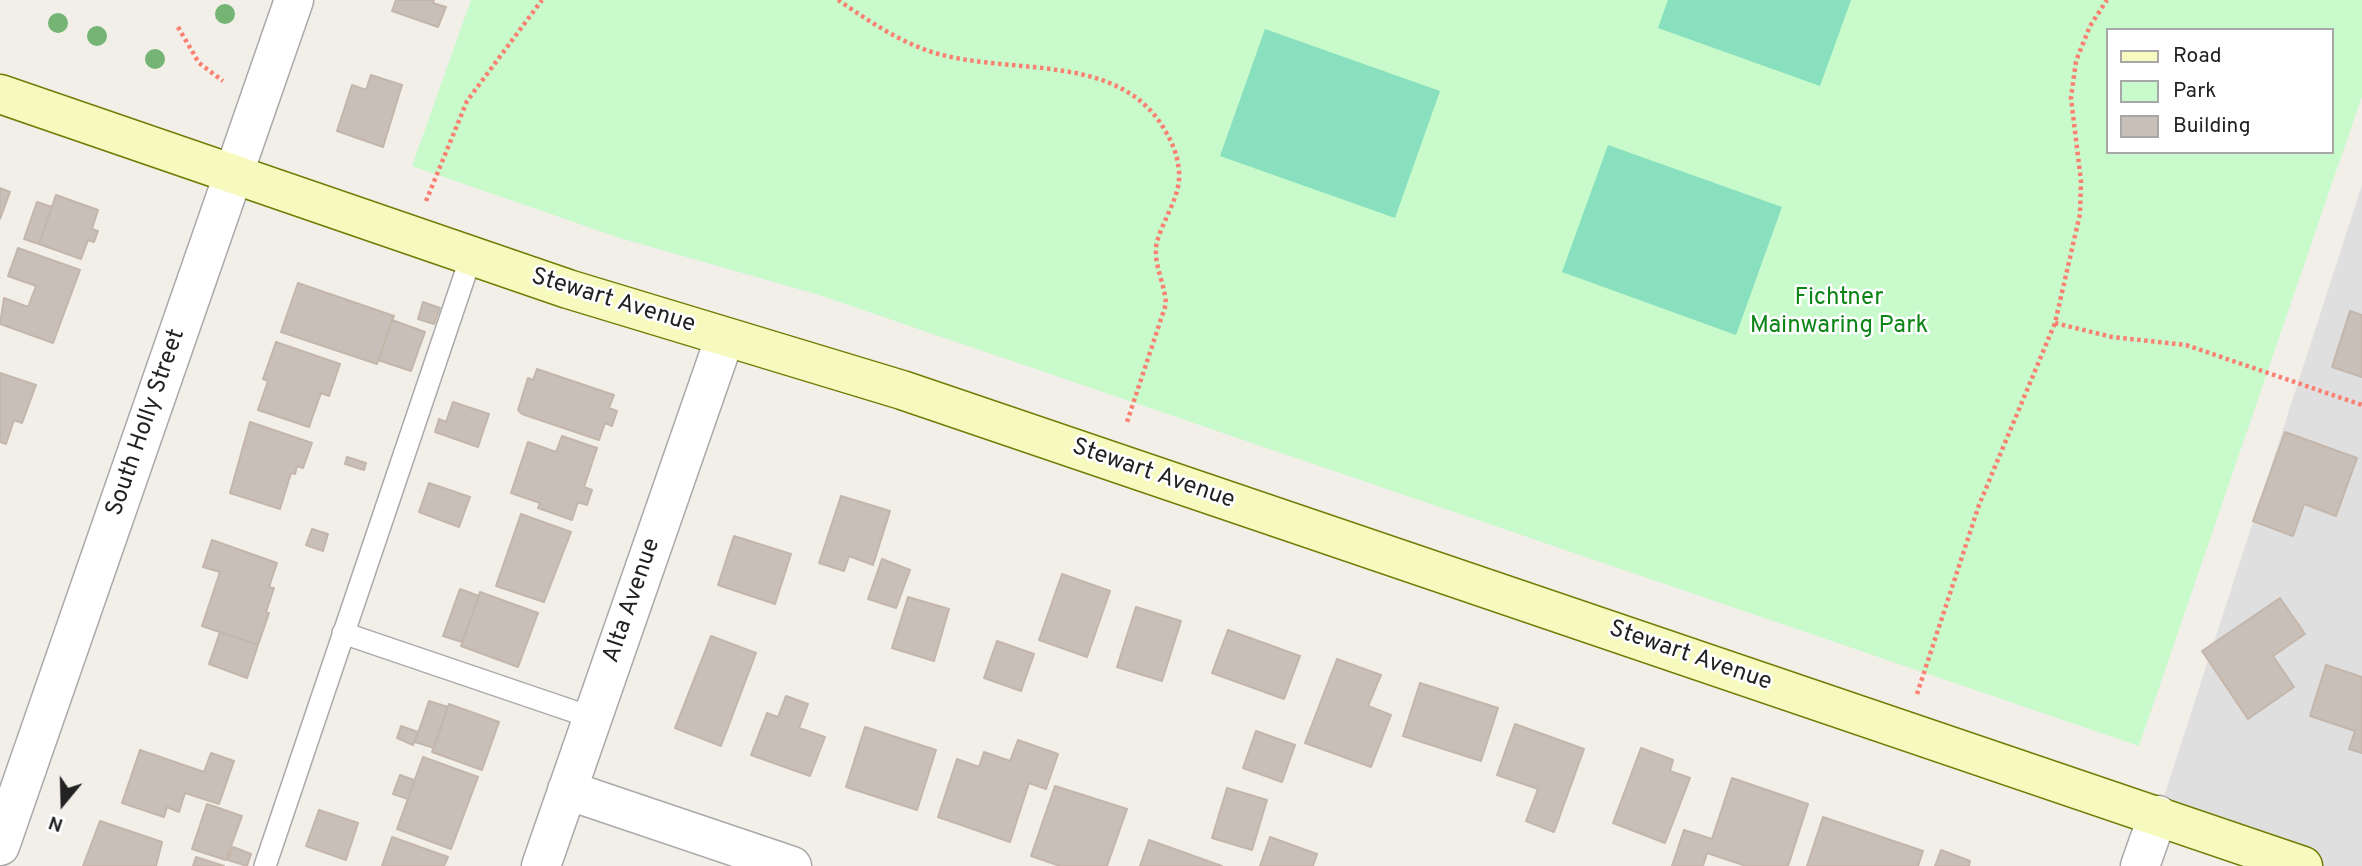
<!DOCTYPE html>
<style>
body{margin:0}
#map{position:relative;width:2362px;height:866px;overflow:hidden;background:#f2efe9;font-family:Overpass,sans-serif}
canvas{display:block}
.legend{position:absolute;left:2106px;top:28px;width:228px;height:126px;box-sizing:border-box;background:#fff;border:2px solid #a7a7a7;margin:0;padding:9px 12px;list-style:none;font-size:21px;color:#222}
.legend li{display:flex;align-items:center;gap:14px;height:35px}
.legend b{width:35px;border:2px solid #a7a7a7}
.north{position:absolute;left:28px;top:768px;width:70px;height:70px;-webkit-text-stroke:5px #fff;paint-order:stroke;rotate:199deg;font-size:19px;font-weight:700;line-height:28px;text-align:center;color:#222}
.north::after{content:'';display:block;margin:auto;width:24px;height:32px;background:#222;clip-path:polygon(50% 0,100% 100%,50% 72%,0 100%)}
</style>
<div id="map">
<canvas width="2362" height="866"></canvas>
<ul class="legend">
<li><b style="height:9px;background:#f7fabf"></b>Road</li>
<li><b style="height:19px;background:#c8facc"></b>Park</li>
<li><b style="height:19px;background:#c7bfb8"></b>Building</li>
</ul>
<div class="north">N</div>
</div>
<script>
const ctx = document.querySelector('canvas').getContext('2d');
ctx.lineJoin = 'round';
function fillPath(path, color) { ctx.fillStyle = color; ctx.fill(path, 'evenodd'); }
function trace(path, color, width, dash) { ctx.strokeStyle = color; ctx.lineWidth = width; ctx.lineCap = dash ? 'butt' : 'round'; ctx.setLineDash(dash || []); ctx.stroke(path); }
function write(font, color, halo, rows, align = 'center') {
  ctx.font = font + ' Overpass,sans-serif'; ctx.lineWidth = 5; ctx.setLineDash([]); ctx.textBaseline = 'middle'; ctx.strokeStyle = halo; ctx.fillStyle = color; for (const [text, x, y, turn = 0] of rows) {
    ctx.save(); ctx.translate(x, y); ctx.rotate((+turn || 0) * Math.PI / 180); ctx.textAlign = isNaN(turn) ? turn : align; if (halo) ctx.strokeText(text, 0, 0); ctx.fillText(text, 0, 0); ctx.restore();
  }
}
const residential = new Path2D(`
 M2362 185V866H2303L2158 815Z`);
const park = new Path2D(`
 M471 0H2362V96L2139 746 816 294 620 238 412 166ZM2108 30H2332V152H2108Z`);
const pitch = new Path2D(`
 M1668 0H1851L1820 86 1658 28Z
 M1265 29 1440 91 1395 218 1220 156Z
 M1608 145 1782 207 1736 335 1562 272Z`);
const building = new Path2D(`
 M396 0H434L433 3 446 7 438 27 392 11Z
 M371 75 402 85 383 147 337 131 352 85 366 90Z
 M0 188 10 192 0 219Z
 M56 195 98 210 92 229 98 231 94 242 88 240 81 259 39 244Z
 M37 202 52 207 39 244 24 239Z
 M18 248 80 270 53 343 0 324 4 298 28 307 36 286 8 276Z
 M298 283 394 316 377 364 281 332Z
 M423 302 440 308 434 324 418 319Z
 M2350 311 2362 315V377L2332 367Z
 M392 320 425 332 411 371 378 360Z
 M276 342 340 364 329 396 321 393 309 427 258 410 268 381 263 379Z
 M537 369 614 395 609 408 617 411 612 426 605 423 599 440 522 414 518 410 528 378 533 380Z
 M0 373 36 385 22 423 14 420 6 444 0 442Z
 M453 402 489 414 478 447 435 432 439 419 446 422Z
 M250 422 312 443 303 468 297 466 295 474 291 473 280 509 230 493Z
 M2285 432 2357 458 2336 516 2304 504 2293 536 2253 521Z
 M562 436 597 448 584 487 592 490 587 505 578 502 572 520 538 508 540 503 511 493 528 442 556 452Z
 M347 457 366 463 364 470 345 464Z
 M429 483 470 497 459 527 419 512Z
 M841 496 890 511 873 565 849 556 844 571 819 563Z
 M521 514 571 532 544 602 496 586Z
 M312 529 328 534 323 551 306 545Z
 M734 536 791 554 775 604 718 585Z
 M212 540 277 563 269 587 274 588 266 612 269 613 258 645 202 626 220 572 203 567Z
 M882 559 910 570 896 608 868 599Z
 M1062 574 1110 591 1087 657 1039 640Z
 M460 589 479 596 462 642 443 636Z
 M480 592 538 613 518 667 461 646Z
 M908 597 949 609 934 661 892 648Z
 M2280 598 2305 634 2273 656 2294 687 2248 719 2202 651Z
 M1136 607 1181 621 1162 681 1117 667Z
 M1228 630 1300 656 1284 699 1212 673Z
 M220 632 258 645 247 678 209 664Z
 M711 636 756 653 721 746 675 728Z
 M997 641 1034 654 1021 691 984 678Z
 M1337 659 1381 675 1368 706 1391 715 1371 767 1305 743Z
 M2326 665 2362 677V753L2349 749 2355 731 2310 716Z
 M1420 683 1498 708 1481 761 1403 736Z
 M786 696 808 704 799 728 825 737 810 776 751 755 767 713 778 717Z
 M429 701 448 707 434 748 415 742Z
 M449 704 499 722 482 770 432 752Z
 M1515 724 1584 749 1554 832 1526 821 1538 789 1497 775Z
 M401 726 418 732 413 745 397 738Z
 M865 727 936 750 917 810 846 787Z
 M1256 731 1295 745 1282 782 1243 768Z
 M1018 740 1058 754 1046 789 1029 783 1010 842 938 817 957 759 979 767 984 752 1010 761Z
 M1641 748 1673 760 1670 771 1690 778 1665 843 1613 823Z
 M140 750 204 772 211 753 234 761 219 804 185 793 179 812 167 807 164 817 122 803Z
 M423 757 478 777 451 849 397 829Z
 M400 775 414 780 408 799 393 794Z
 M1732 778 1808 804 1788 866H1746L1707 853 1703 866H1672L1684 830 1712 839Z
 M1055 786 1127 809 1107 866H1060L1031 856Z
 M1227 788 1267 800 1252 850 1212 838Z
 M207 804 242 816 226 860 192 849Z
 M319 810 358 823 346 860 306 846Z
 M1823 817 1923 851 1918 866H1807Z
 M100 821 162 842 156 866H83Z
 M392 837 448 857 444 866H382Z
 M1270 837 1317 854 1313 866H1260Z
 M1149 840 1222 866H1140Z
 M233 847 251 854 247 866 228 860Z
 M1941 850 1970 861 1969 866H1935Z
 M196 857 224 866H193Z`);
const path = new Path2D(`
 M838 0C869 21 899 42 935 53 1013 76 1121 51 1166 132 1173 144 1178 157 1179 172 1181 196 1163 219 1157 242 1152 261 1165 284 1166 304L1126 425
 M178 27 199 63 223 81
 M426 201 467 101 542 0
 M2055 323 2112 337 2186 345 2362 405
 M1917 694 1979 505 2055 323 2080 214 2081 181 2071 98 2076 61 2090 26 2107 0`);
const service = new Path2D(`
 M343 633 593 718
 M265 866 471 257`);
const minor = new Path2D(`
 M567 790 792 866
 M541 866 725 337
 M2140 866 2158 815`);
const tertiary = new Path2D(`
 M0 846 294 0`);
const secondary = new Path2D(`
 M0 94 568 289 902 390 2303 866`);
const trees = [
 [225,14],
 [58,23],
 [97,36],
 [155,59]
];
const parkNames = [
 ["Fichtner",1839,299],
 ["Mainwaring Park",1839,327]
];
const streetNames = [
 ["Stewart Avenue",613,302,17],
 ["South Holly Street",147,423,-71],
 ["Stewart Avenue",1153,475,19],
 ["Alta Avenue",633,601,-71],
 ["Stewart Avenue",1690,657,19]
];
fillPath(residential, '#e0dfdf');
fillPath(park, '#c8facc');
fillPath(pitch, '#88e0be');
fillPath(building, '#c7bfb8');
trace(building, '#c4b6ab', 2);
trace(service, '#a9a9a9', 24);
trace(minor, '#a9a9a9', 41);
trace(tertiary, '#a9a9a9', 41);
trace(secondary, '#707d05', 41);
trace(path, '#fa8072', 4.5, [3.5, 3.5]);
trace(service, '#fff', 21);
trace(minor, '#fff', 38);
trace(tertiary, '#fff', 38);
trace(secondary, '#f7fabf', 38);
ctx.fillStyle = '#74b475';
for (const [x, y] of trees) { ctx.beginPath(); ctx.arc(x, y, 10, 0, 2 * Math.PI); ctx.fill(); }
write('24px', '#0c8416', '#fff', parkNames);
write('24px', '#222', '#fff', streetNames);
</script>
